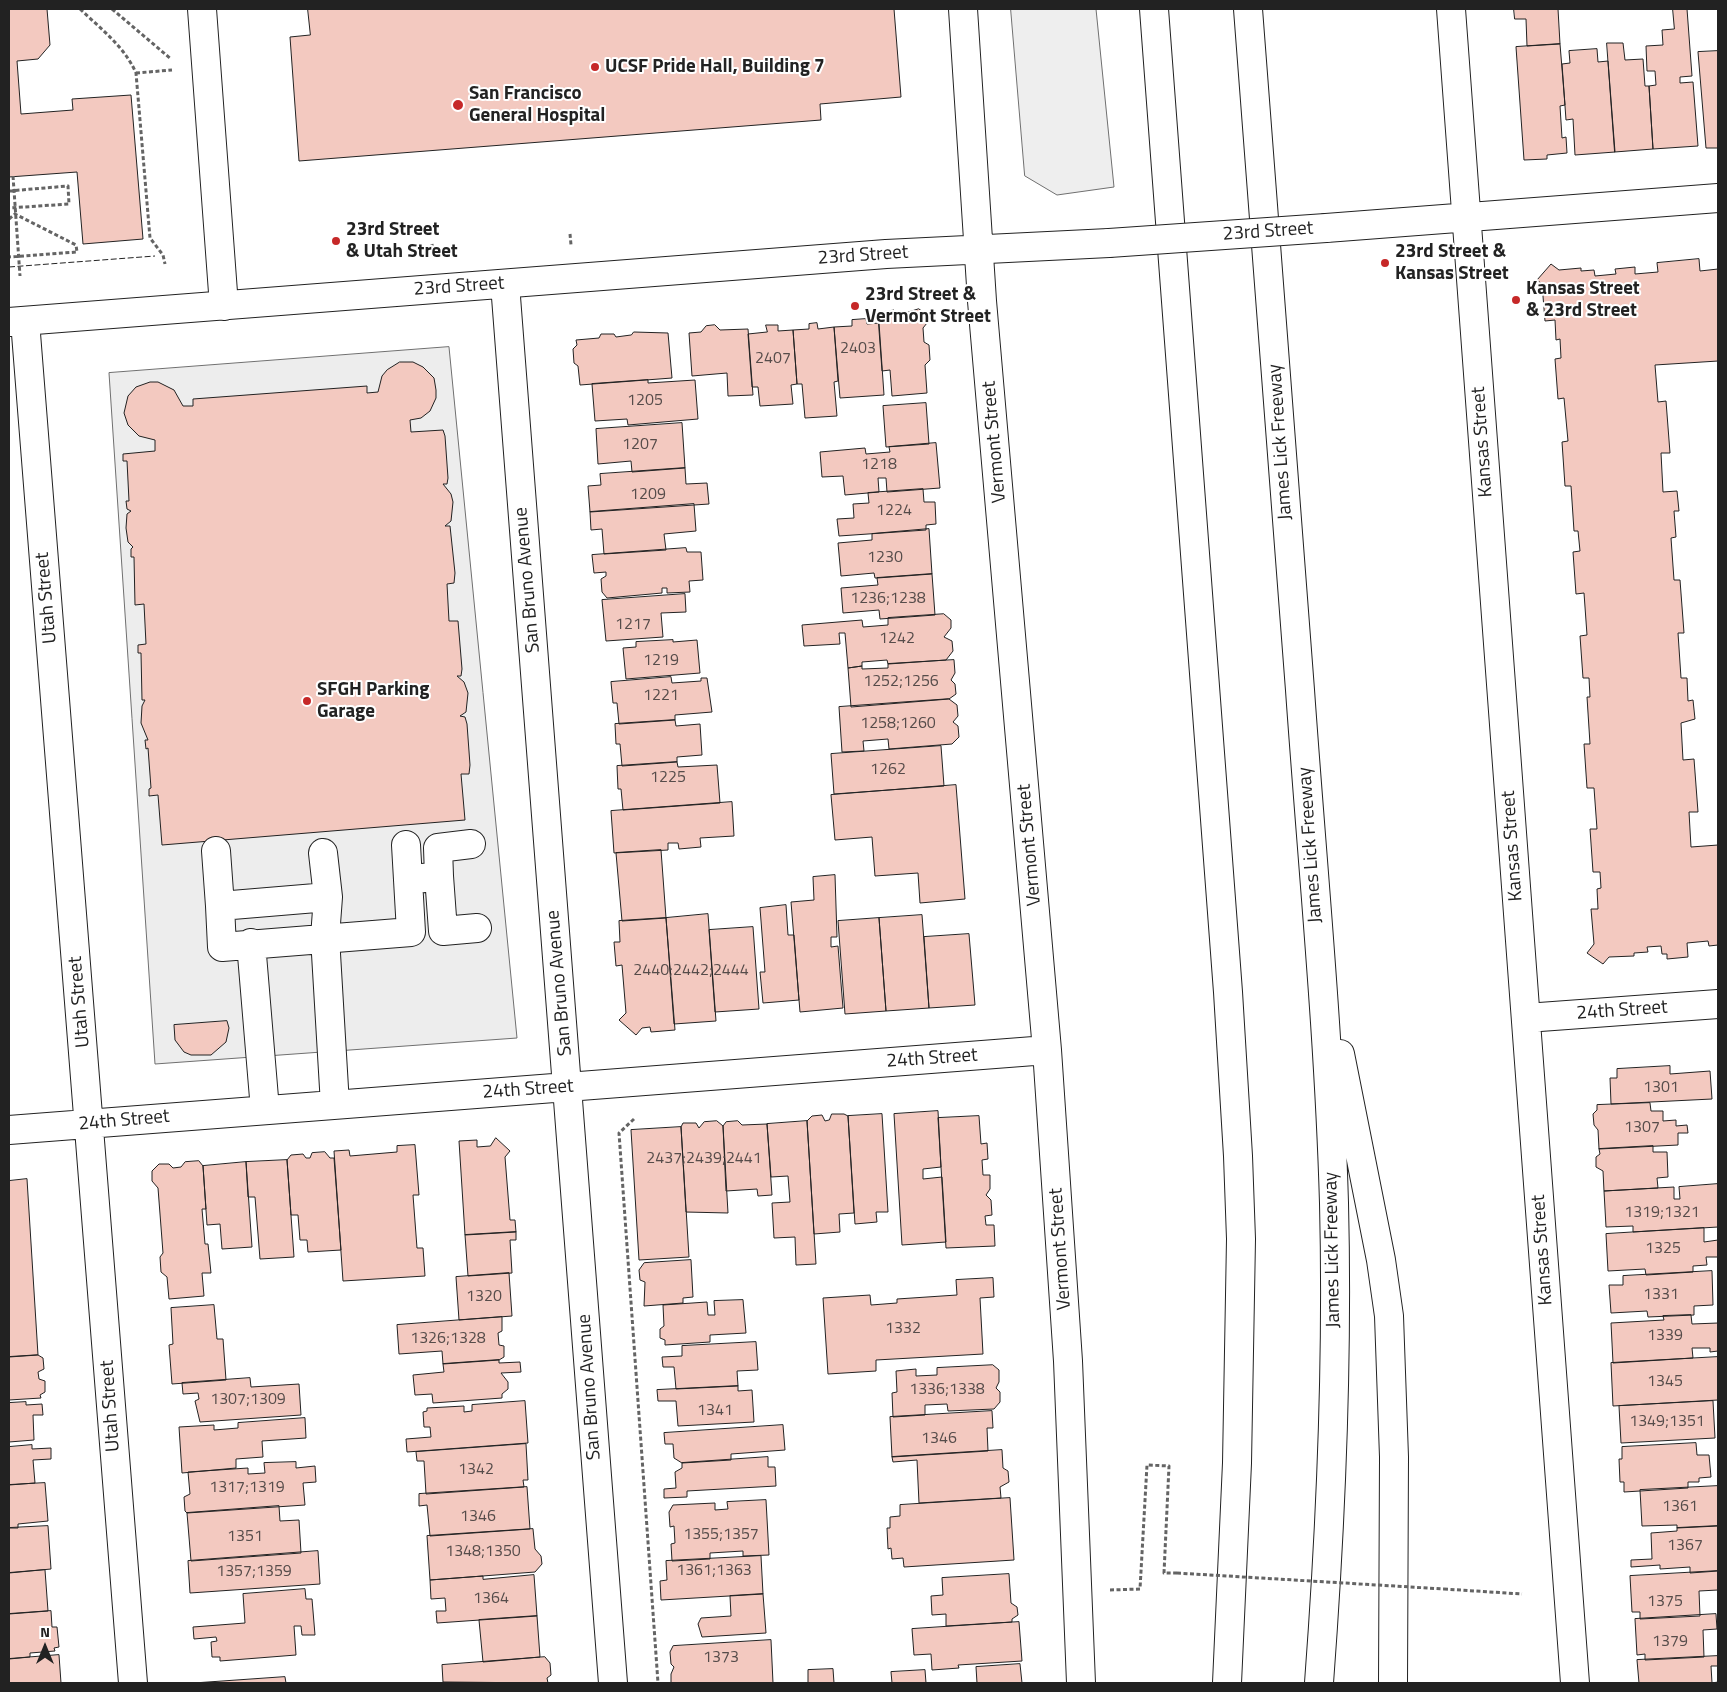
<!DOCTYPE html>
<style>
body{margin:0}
#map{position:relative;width:1727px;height:1692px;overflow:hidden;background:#fff;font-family:"Titillium Web",sans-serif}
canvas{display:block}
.frame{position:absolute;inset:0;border:10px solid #222;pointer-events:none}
.north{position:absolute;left:20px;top:1622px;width:50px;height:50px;-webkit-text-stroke:4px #fff;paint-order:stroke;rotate:0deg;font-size:14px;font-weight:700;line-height:20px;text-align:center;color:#222}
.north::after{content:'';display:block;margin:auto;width:18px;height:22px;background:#222;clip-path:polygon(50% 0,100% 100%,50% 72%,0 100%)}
</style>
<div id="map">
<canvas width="1727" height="1692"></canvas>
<div class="frame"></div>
<div class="north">N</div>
</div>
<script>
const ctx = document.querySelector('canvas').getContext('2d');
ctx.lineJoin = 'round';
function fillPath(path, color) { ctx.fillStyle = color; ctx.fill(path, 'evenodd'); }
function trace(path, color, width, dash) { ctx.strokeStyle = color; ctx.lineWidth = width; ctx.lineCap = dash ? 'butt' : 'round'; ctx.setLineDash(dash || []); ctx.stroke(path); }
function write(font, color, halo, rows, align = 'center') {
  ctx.font = font + ' "Titillium Web",sans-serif'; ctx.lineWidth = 4; ctx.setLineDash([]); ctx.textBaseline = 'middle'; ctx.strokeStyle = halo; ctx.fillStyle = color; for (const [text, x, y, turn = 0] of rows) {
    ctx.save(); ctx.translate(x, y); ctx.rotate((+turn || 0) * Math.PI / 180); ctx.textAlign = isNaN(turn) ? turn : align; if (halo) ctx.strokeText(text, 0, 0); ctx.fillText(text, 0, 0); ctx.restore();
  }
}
const green = new Path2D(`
 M1011 9H1096L1114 187 1057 195 1025 176Z`);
const parking = new Path2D(`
 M449 347 517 1038 155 1064 109 373Z`);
const building = new Path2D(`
 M9 9H47L50 45 38 59 17 61 21 114 73 110 72 99 131 95 143 239 83 244 77 172 9 177Z
 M308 9H894L901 97 820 104 821 120 299 161 290 37 310 35Z
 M1514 9H1558L1560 44 1527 46 1526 19H1515Z
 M1673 9H1687L1692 76 1680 77V83L1693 82 1698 146 1653 149 1649 86 1656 85 1655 71H1647L1646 46 1663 45 1662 30 1674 29Z
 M1607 43H1623L1625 60 1643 59 1645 86H1649L1653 149 1615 152Z
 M1560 44 1565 105 1560 106 1562 138 1566 137 1567 153 1547 155V159L1524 160 1516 47Z
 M1597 49 1598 62 1608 61 1615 152 1575 155 1573 119 1566 120 1562 64 1570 63 1569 51Z
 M1718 51V148H1706L1698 52Z
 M1699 259 1700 271 1718 269V361L1655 365 1658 402 1666 401 1670 453H1661L1663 492 1677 491 1679 511H1674L1676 537 1671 538 1674 580H1680L1684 633H1678L1681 678H1687L1688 701 1693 700 1695 719 1681 723 1683 760 1694 759 1698 812H1689L1691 847 1718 845V945L1709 946 1708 941 1687 943 1688 957 1667 959V954H1662L1661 946 1647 947 1648 952 1634 953V956L1609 957 1603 964 1587 953 1594 944 1591 909H1598L1597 889 1601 888 1600 872H1593L1590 829H1597L1594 788H1587L1584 744H1590L1587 697H1590L1589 678H1583L1580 636 1587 635 1584 593 1576 594 1573 552 1580 551 1578 531H1574L1571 486H1565L1562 442 1568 441 1564 398 1558 399 1555 359 1561 358 1560 339 1556 340 1555 320 1545 321 1542 284 1537 280 1551 264 1559 270 1581 268V271L1594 270 1595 276 1616 274 1615 269 1635 267V274L1658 272 1657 263Z
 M919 309 927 315V323L923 328 924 342 929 345 930 360 925 365 927 393 892 396 890 370 882 371 878 316 882 312 894 310 898 315Z
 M866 319 867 324 879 323 884 395 840 398 834 327 852 326V320Z
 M817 323 818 329 834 327 838 381 834 382 837 416 805 418 802 384H797L793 330 809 329V324Z
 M715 325 720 330 748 329 753 395 728 396 727 373 692 376 689 333 701 332 706 326Z
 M766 325H778V331L793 330 797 384 791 385 793 404 760 406 758 387H752L748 334 767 332Z
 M634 332 668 333 672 378 580 385 578 366 574 363 573 349 577 345 576 340 599 338 601 334H614L616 337 631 335Z
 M400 362H413L423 367 434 378 436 390V398L430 411 421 418 410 420 411 432 443 430 445 436 448 478 447 484H443L451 494 453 502 451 521 445 526H450L455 573 454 583 447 584 449 621H458L462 669 461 676H457L464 682 468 693 466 712 460 716 465 717 467 724 470 765 469 774H461L465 820 162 845 158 795 149 796V789L151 788 148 748 146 749 145 740H148L141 723 142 706 145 700H142L141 653H138V645L146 644 144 604 135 605 134 557H131V549L133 547 128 542 126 528 127 514 131 511 127 509 126 501H129L127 461H123V454L155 451V440L139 436 128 425 124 413 128 396 136 387 150 382H158L174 390 183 406H193V399L367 386V393L378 392 382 376 387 370Z
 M648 380V383L695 380 698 419 628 425 627 419 595 421 592 384Z
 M926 403 929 444 886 447 883 406Z
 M682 423 685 468 632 472 631 461 598 464 596 429Z
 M936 443 940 488 887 492 886 478H878L879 492 845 495 843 476 822 477 820 452 865 448 866 454 890 452 889 447Z
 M685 468 686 484 707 483 709 504 590 512 588 486 601 485 600 474Z
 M923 489 924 502H935L936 524 926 525V530L839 536 837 519 854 518 853 504 869 503 868 493Z
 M694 504 696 531 664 534 666 550 604 554 602 529 591 530 590 512Z
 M929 529 932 574 877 578H875L874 573 841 576 838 543 872 540V534Z
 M686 548 687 552H701L703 580 689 581 690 592 667 593V588H662V593L607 598 602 592 601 579 606 576V572L594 573 592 555Z
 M932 574 935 615 880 619 879 610 843 613 841 588 878 585 877 578Z
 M685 594 686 612 661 613 663 637 606 641 602 600Z
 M944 614 951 620V628L944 637 952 641 953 651 946 660 888 664 887 660 862 662V666L848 668 845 633H839L840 644 804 646 802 625 862 620 863 627 888 625V618Z
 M673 640V642L697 640 700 673 626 679 623 648 636 647V642Z
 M954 660 955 673 951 680 955 684 956 694 949 699 851 707 848 668 862 666V669L888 668V664Z
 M671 677 672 683 701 681V678H707L712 712 675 715V720L619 724 617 703H613L611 682Z
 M949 699 957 705 958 716 953 722 958 726 959 737 952 744 889 749 888 739 863 741 864 751 842 752 839 707Z
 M675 720 676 726 700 724 702 755 677 757V762L622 766 620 744H616L615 724Z
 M941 746 944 786 834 794 831 754Z
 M677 762 678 767 717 765 720 803 623 810 621 789H618L617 766Z
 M956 785 965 899 920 903 918 873 875 876 872 837 835 840 831 795Z
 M732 802 734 836 700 838 701 847 679 849 678 843H668V850L614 853 611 811Z
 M661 850 666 918 622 921 616 853Z
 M835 875 837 937H831V947L838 946 843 1008 800 1012 791 902 814 900 813 877Z
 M786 905 788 935H794L799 1000 763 1003 760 972H765L760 908Z
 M708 914 716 1021 674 1024 666 918Z
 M922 915 929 1008 886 1011 879 918Z
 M666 918 675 1030 651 1032 650 1027 642 1028 636 1035 619 1020 626 1013 622 965 616 966 614 942H620L619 921Z
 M879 918 886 1011 845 1014 838 921Z
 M753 927 759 1009 715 1012 709 930Z
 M969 934 975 1005 929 1008 924 937Z
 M227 1021 229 1028 226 1042 211 1055H191L184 1052 175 1040 174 1025Z
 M1670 1066V1074L1710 1071 1712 1099 1611 1104 1610 1078H1617V1069Z
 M1650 1103 1651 1111H1663V1121L1676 1120V1126L1687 1125 1688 1133H1678V1145L1599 1149 1598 1130 1594 1125 1593 1114 1597 1110V1105Z
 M938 1111 941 1167 923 1169V1179L942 1177 946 1242 902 1245 894 1114Z
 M832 1114H844L848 1116 854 1213 839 1214 840 1232 814 1234 807 1121 812 1116 822 1115 825 1121 829 1120Z
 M882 1114 888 1212H876L877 1222 855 1224 848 1116Z
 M979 1116 981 1144 987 1143 988 1159 982 1160 983 1175H990V1189L986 1195 991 1200 992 1215 985 1216 986 1225H994L995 1246 946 1248 938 1118Z
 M717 1121 723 1126 728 1213 686 1212 681 1127 683 1123H696L699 1128 704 1122Z
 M738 1121 742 1125 767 1124 772 1195 758 1196 757 1189 726 1191 723 1126 726 1122Z
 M807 1121 816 1264 796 1265 795 1237 774 1238 772 1203 790 1202 788 1176 771 1177 767 1124Z
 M681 1127 689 1257 639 1260 631 1130Z
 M496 1138 510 1151 505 1157 510 1220H515L516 1232 465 1235 459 1141 477 1140V1147L490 1146Z
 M415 1145 419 1195H413L417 1248H423L425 1276 343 1281 334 1151 349 1150 350 1156 397 1152V1146Z
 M1653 1146V1152H1667L1668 1177 1657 1178 1658 1188 1604 1191 1603 1171 1596 1167V1157L1600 1154 1599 1149Z
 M325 1152 330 1158H334L341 1250 308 1252 307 1240H300L298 1215H291L287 1160 291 1155 303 1154 306 1158H310L312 1153Z
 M287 1160 294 1257 260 1259 255 1197H248L246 1162Z
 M199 1161 203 1166 206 1209H202L205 1244H208L211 1273H202L204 1296 169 1299 167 1277 161 1272 160 1257 163 1253 158 1188 152 1181V1171L159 1164H169L173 1168 181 1167 185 1162Z
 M246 1162 252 1247 222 1249 220 1224 207 1225 203 1166Z
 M27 1179 38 1355 9 1357V1181Z
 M1718 1184V1227L1633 1232V1226L1606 1227 1604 1191 1674 1187V1199H1680L1679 1187Z
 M1704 1228V1242L1718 1240V1257H1706L1707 1265 1693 1266V1272L1646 1275 1645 1269 1608 1271 1606 1234Z
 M516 1232V1240H510L512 1273 468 1276 465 1235Z
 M691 1260 693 1297 683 1298V1303L644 1306 645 1282 640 1280 639 1270 644 1263Z
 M1712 1271 1713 1305 1694 1306V1315L1648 1317 1647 1311 1611 1313 1609 1285H1623V1276Z
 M509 1273 512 1316 459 1320 456 1277Z
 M993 1278 994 1297 980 1298 983 1354 876 1360V1371L828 1374 823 1298 870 1295 871 1305 897 1303V1299L957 1295 956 1280Z
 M743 1300 746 1333 710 1335V1342L665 1345V1340L660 1338V1329L664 1326 663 1305 707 1302 708 1315H715L714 1301Z
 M214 1305 217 1339H223L226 1380 172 1384 169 1345 173 1344 171 1308Z
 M1691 1315 1692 1324 1718 1323V1351L1710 1352V1348H1692L1693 1358 1613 1363 1611 1323 1664 1320 1663 1316Z
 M502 1317V1331L498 1333 499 1345 504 1346V1357L499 1360 443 1364 442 1351 399 1354 397 1325Z
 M756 1342 758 1370 737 1371 738 1386 676 1389 674 1367H663L662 1357 682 1356V1346Z
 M38 1355 43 1358 44 1369 38 1372 39 1379 45 1381V1392L40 1395 41 1398 9 1400V1357Z
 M1718 1357V1400L1613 1406 1611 1363Z
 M499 1360V1363L520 1362 521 1372 501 1373 508 1382V1389L502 1394V1398L433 1403 432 1394 415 1395 413 1375 444 1372 443 1364Z
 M993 1365 999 1370V1382L996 1388 1000 1392V1402L994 1409 948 1411 947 1404 925 1405V1415L893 1417 892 1393 897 1392 896 1371 916 1369V1376L937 1375V1368Z
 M250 1378 251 1387 299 1384 301 1415 200 1422 195 1401 199 1399 198 1393 183 1394 182 1383Z
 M738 1386V1391L752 1390 754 1422 678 1426 676 1401H658L657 1390Z
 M525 1401 528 1443 407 1452 406 1439 431 1437 430 1427H424L423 1412 427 1411V1408L464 1406V1412L472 1411V1405Z
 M1713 1401 1715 1438 1621 1443 1619 1406Z
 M26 1402V1405L42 1404 43 1415H33L34 1440 9 1442V1403Z
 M992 1411 993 1428H987L988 1451 892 1457 890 1417Z
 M305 1418 306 1438 262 1441 263 1457 236 1459V1468L182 1473 179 1427 214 1425V1430L238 1428V1423Z
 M783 1425 785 1450 731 1454V1460L682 1463 674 1458 673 1444H665L664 1433Z
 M1696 1443 1697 1455H1709L1711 1477 1699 1478V1482H1688V1488L1624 1492V1482H1620L1619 1459H1622V1447Z
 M526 1444 528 1480H523L524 1487 426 1494 424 1461H417L416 1452Z
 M32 1445V1449L51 1448V1459L33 1460 35 1483 9 1485V1447Z
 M1002 1450 1003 1468 1008 1471 1009 1482 1000 1487 1001 1498 919 1503 917 1460 893 1462 892 1457Z
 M768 1457V1467H775L776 1486 687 1491V1497L664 1498V1489L676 1488 675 1472 682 1468V1463Z
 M296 1462V1468L315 1466 316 1482 303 1483 305 1505 187 1513 185 1511 184 1497 190 1494 188 1472 248 1468V1474L265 1473 264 1463Z
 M45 1483 48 1521 18 1524V1528H9V1485Z
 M1718 1486V1526L1677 1528V1525L1642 1526 1640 1490Z
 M527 1487 530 1529 430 1536 427 1505 419 1506V1494Z
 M1010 1498 1014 1560 904 1567 903 1558 892 1559 891 1548 888 1549 887 1528H890V1517L900 1516V1505Z
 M766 1500 769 1555 743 1556V1551L710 1553V1559L672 1561 671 1544 675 1543 674 1526 670 1527 669 1512 673 1505 715 1503V1510L728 1509 727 1502Z
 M279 1506 280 1521 299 1520 301 1553 191 1561 187 1513Z
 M48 1526 51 1569 9 1573V1528Z
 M1718 1526V1571L1690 1573V1567L1660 1569V1565L1631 1567V1560L1652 1559 1651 1533 1677 1531V1528Z
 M533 1529 535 1549 541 1556 542 1564 535 1572 430 1580 427 1536Z
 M318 1551 320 1584 190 1593 188 1561Z
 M761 1556 763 1594 661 1600 660 1581 667 1580 666 1561Z
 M45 1570 48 1611 9 1614V1573Z
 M1718 1571V1590L1699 1591 1700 1616 1640 1619V1612H1632L1630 1576Z
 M1009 1574 1011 1603 1017 1607 1018 1615 1012 1619V1622L946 1626V1614L932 1615 931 1596 943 1595 942 1578Z
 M534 1575 537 1616 437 1623 436 1611H446L445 1598 431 1599 430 1580 483 1576V1579Z
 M305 1589 306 1599H312L315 1635H302L301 1626H294L296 1655 220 1661V1657H212L211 1642 217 1641 216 1637 194 1639 193 1627 245 1623 243 1594Z
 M763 1594 766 1633 702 1637 698 1624 701 1618 731 1616 730 1596Z
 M51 1611 52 1627H57L59 1647 54 1648 55 1651 30 1653V1657L9 1659V1614Z
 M1716 1614 1717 1629 1703 1630 1704 1657 1645 1660V1654L1637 1655 1635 1619Z
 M537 1616 540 1657 483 1662 479 1620Z
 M1019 1622 1022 1661 958 1665 959 1668 932 1670 931 1654 914 1655 912 1629Z
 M771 1640 773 1683H671V1674L674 1667 671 1664 670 1652 673 1646Z
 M59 1655 61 1683H9V1659Z
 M1718 1656V1666H1711L1712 1683 1718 1682V1670V1683H1639L1637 1660Z
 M545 1657 550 1663 551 1675 547 1678 548 1683 443 1682 442 1665Z
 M1020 1664 1022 1683H977L976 1667Z
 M833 1669 834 1683H808V1670Z
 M925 1670 926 1683H892L891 1672Z
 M285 1677 286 1683H194Z`);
const path = new Path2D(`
 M80 9C101 29 124 46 136 73L150 238 163 255 165 264
 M112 9 171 59
 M136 73 172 70
 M13 176 20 276
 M9 191 68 186 69 204 9 208
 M9 219 15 214 76 245 77 252 9 257
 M570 234 571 245
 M432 244 433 254
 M634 1119 619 1133 658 1683
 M1444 1589 1522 1594
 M1110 1590 1140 1589 1147 1465 1169 1466 1164 1573H1177`);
const minor = new Path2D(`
 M202 9 224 306
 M963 9 982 301 1047 1050 1068 1361 1081 1683
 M1451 9 1575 1683
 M1326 228 1718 198
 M505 284 613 1683
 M25 321 133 1683
 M9 322 886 254 1109 243
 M216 851 220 906 328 897
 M323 853 328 897 325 937 335 1105
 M439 876 438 848 471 844
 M408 880 439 876 443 931 477 928
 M220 906 222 947 411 932 406 845
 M251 943 265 1110
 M1526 1018 1718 1004
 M9 1130 1047 1050`);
const highway = new Path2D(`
 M1154 9 1228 992 1238 1156 1241 1239 1237 1463 1227 1683
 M1248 9C1265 236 1282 463 1300 690 1312 861 1329 1032 1334 1203 1338 1363 1331 1523 1319 1683
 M1340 1054 1381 1260 1389 1316 1394 1457 1393 1683`);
const pathBridge = new Path2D(`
 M1177 1573 1444 1589`);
const minorBridge = new Path2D(`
 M1109 243 1326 228`);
const fence = new Path2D(`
 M9 267 155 256`);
const markers = [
 [595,67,5,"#c62828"],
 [458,105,6,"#c62828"],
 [336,241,5,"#c62828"],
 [1385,263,5,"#c62828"],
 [1516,300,5,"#c62828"],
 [855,306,5,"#c62828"],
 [307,701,5,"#c62828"]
];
const numberNames = [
 ["2403",858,349],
 ["2407",773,359],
 ["1205",645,401],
 ["1207",640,445],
 ["1218",879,465],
 ["1209",648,495],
 ["1224",894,511],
 ["1230",885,558],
 ["1236;1238",888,599],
 ["1217",633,625],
 ["1242",897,639],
 ["1219",661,661],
 ["1252;1256",901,682],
 ["1221",661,696],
 ["1258;1260",898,724],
 ["1262",888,770],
 ["1225",668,778],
 ["2440;2442;2444",691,971],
 ["1301",1661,1088],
 ["1307",1642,1128],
 ["2437;2439;2441",704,1159],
 ["1319;1321",1662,1213],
 ["1325",1663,1249],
 ["1331",1661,1295],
 ["1320",484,1297],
 ["1332",903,1329],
 ["1339",1665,1336],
 ["1326;1328",448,1339],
 ["1345",1665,1382],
 ["1336;1338",947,1390],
 ["1307;1309",248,1400],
 ["1341",715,1411],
 ["1349;1351",1667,1422],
 ["1346",939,1439],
 ["1342",476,1470],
 ["1317;1319",247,1488],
 ["1361",1680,1507],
 ["1346",478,1517],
 ["1355;1357",721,1535],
 ["1351",245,1537],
 ["1367",1685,1546],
 ["1348;1350",483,1552],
 ["1361;1363",714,1571],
 ["1357;1359",254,1572],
 ["1364",491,1599],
 ["1375",1665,1602],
 ["1379",1670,1642],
 ["1373",721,1658]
];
const poiNames = [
 ["UCSF Pride Hall, Building 7",605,67],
 ["San Francisco",469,94],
 ["General Hospital",469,116],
 ["23rd Street",346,230],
 ["& Utah Street",346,252],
 ["23rd Street &",1395,252],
 ["Kansas Street",1395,274],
 ["Kansas Street",1526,289],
 ["& 23rd Street",1526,311],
 ["23rd Street &",865,295],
 ["Vermont Street",865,317],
 ["SFGH Parking",317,690],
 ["Garage",317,712]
];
const streetNames = [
 ["23rd Street",1268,232,-4],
 ["23rd Street",863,256,-4],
 ["23rd Street",459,287,-4],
 ["Vermont Street",995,442,-95],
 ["James Lick Freeway",1281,442,-94],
 ["Kansas Street",1483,442,-94],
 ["San Bruno Avenue",528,580,-95],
 ["Utah Street",47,598,-95],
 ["Vermont Street",1030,845,-95],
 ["James Lick Freeway",1311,845,-94],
 ["Kansas Street",1513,846,-94],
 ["San Bruno Avenue",560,983,-95],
 ["Utah Street",80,1002,-95],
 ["24th Street",1622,1011,-4],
 ["24th Street",932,1059,-4],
 ["24th Street",528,1090,-4],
 ["24th Street",124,1121,-5],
 ["Vermont Street",1061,1249,-94],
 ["James Lick Freeway",1333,1250,-91],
 ["Kansas Street",1543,1250,-94],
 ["San Bruno Avenue",590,1387,-94],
 ["Utah Street",111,1406,-94]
];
fillPath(green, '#eee');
trace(green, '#6f6f6f', 1);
fillPath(parking, '#ededed');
trace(parking, '#6f6f6f', 1);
fillPath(building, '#f3c9c0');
trace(building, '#222', 1);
trace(minor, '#222', 30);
trace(highway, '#222', 30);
trace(path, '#646464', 3, [4, 2.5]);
trace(minor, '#fff', 28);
trace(highway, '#fff', 28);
trace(minorBridge, '#222', 30, []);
trace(pathBridge, '#646464', 3, [4, 2.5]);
trace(minorBridge, '#fff', 28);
trace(fence, '#222', 1, [6, 2.5]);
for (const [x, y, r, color] of markers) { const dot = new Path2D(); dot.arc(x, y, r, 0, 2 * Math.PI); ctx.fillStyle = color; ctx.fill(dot); trace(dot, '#fff', 2); }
write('16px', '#564c4a', null, numberNames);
write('bold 19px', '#222', '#fff', poiNames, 'left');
write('19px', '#222', '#fff', streetNames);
</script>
